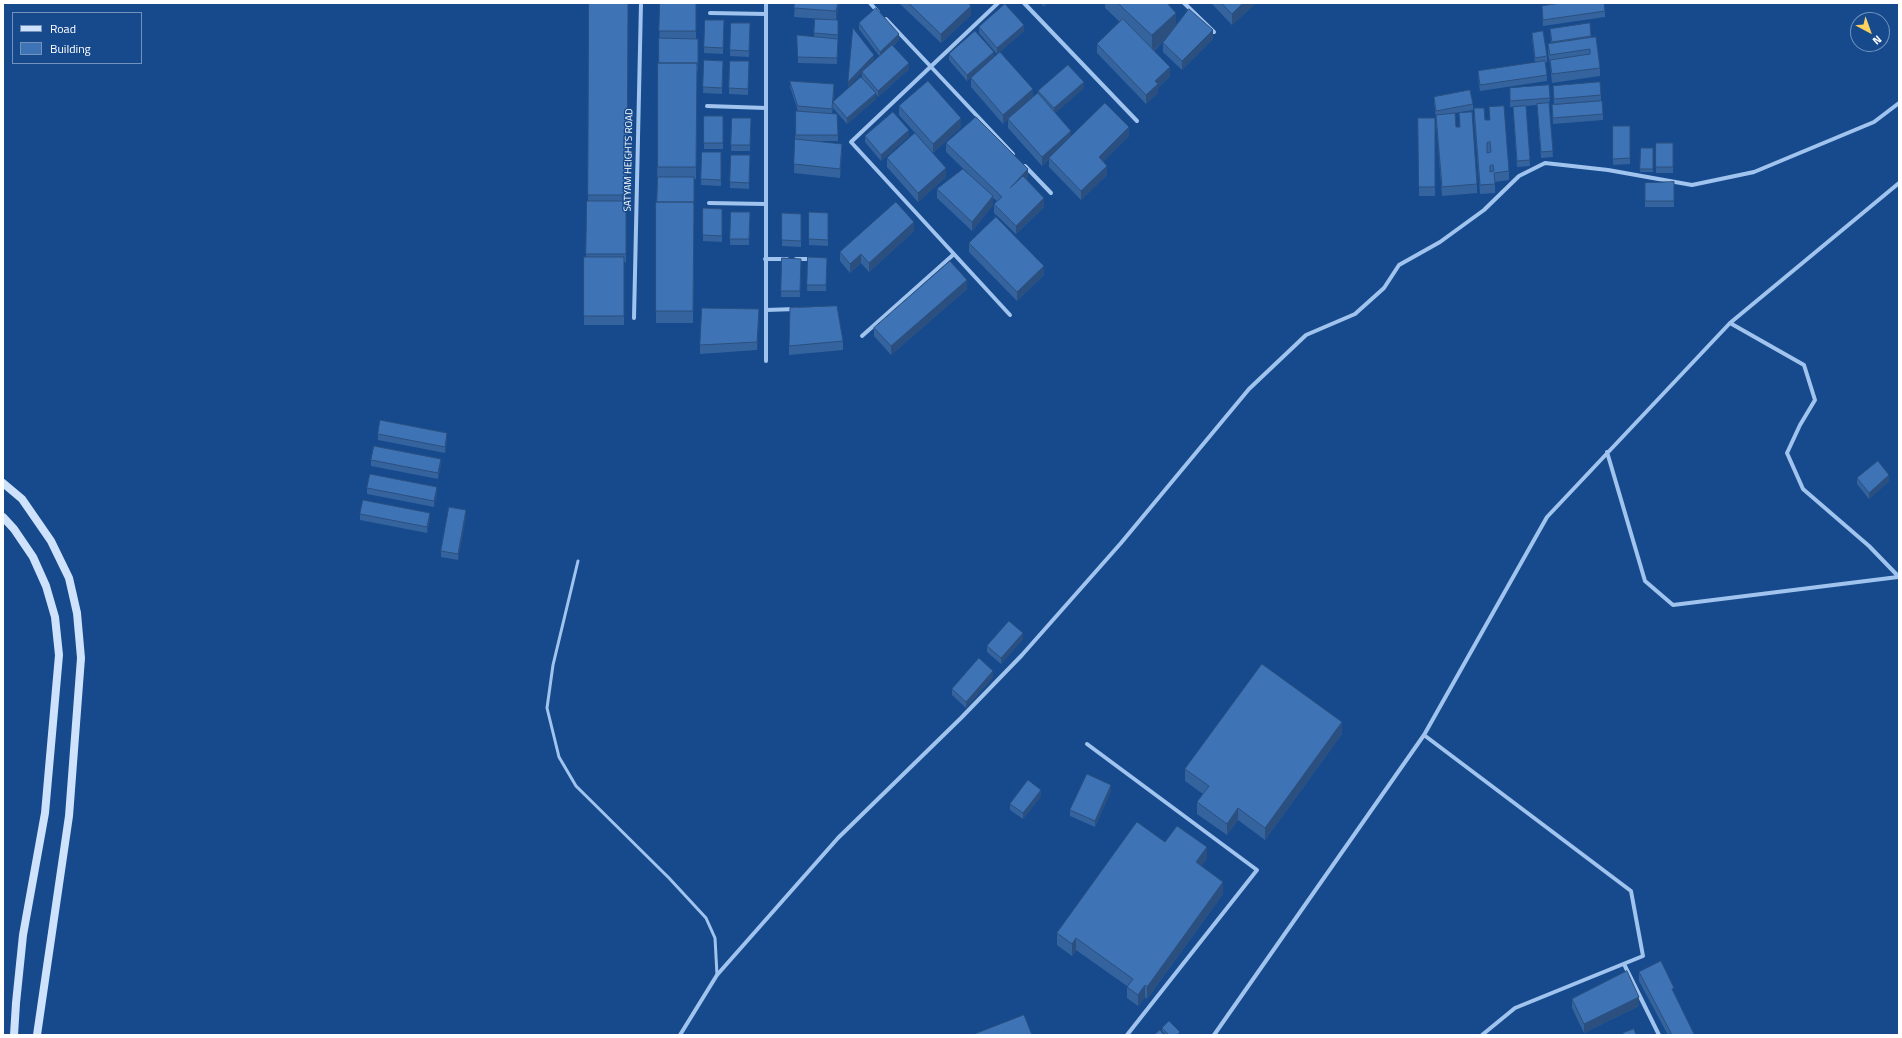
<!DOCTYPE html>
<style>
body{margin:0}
#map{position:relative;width:1902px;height:1038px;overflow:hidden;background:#164a8d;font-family:"Titillium Web",sans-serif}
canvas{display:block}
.frame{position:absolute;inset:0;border:4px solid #fff;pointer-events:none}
.legend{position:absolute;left:12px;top:12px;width:130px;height:52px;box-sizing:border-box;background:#164a8d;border:1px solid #7392bb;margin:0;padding:5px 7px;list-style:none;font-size:12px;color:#fff}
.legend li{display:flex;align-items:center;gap:8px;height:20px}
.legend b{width:20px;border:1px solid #7392bb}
.north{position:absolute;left:1850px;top:12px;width:40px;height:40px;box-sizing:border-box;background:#164a8d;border:1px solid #7392bb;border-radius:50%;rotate:139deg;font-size:11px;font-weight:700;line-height:16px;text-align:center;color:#fff}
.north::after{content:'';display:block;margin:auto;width:14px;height:18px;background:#ffd260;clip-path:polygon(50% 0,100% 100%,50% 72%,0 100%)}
</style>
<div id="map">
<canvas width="1902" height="1038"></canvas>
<div class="frame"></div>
<ul class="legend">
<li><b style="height:5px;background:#cfe2fb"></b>Road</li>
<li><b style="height:11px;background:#3e73b6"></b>Building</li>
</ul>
<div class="north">N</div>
</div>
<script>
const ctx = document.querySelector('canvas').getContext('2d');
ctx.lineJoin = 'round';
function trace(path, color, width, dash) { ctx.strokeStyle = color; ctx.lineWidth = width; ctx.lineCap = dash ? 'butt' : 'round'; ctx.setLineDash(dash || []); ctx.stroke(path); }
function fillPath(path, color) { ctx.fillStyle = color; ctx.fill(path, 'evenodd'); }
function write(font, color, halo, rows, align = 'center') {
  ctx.font = font + ' "Titillium Web",sans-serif'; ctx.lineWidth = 3; ctx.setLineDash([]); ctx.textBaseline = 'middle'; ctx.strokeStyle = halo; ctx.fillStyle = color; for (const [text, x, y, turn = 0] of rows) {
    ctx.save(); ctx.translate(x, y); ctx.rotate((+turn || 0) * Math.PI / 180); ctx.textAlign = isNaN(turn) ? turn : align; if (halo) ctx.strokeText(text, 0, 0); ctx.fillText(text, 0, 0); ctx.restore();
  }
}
const lane = new Path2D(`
 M578 561 553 665 547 708 559 757 576 786 669 878 706 918 715 938 717 975`);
const street = new Path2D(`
 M766 3V361
 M870 3 878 12
 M998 3 851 142 1010 315
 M1024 3 1137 121
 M1184 3 1214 32
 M710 13 766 14
 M886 19 1013 154
 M707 106 766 108
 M1025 166 1051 193
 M709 203 765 204
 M765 259H787
 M796 259H813
 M766 310 796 309
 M634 318 641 3
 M1730 323 1804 365 1815 400 1800 425 1787 453 1803 489 1869 546 1899 577
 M862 336 954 254
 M1607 452 1645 581 1673 605 1898 577
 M1424 735 1631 891 1643 956 1515 1008 1482 1035
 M1087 744 1257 870 1127 1035
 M1624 964 1659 1035
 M680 1035 717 975 838 838 961 718 1022 655 1121 543 1249 389 1306 335 1355 314 1384 288 1399 265 1440 242 1484 210 1519 176 1545 163 1608 170 1692 185 1754 172 1874 122 1899 103
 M1214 1035 1424 735 1547 517 1730 323 1899 183`);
const secondary = new Path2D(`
 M3 483 22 499 51 541 69 578 77 613 81 658 69 816 37 1035
 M3 517 14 529 33 557 46 586 55 617 59 655 45 813 23 935 16 1003 14 1035`);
const wall = new Path2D(`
 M589 3H628L627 206H626V262H624V325H584V257H586L587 201H588Z
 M660 3H696V39H698V71H697L696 179H694V211L693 323H656V202H657L658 63H659Z
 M795 3H839L836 20 794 17Z
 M899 3H968L971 15 941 43Z
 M1041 3H1049L1044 7Z
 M1105 3H1167L1176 26 1213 39 1182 70 1163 52V42L1154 51 1170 76 1158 88V93L1146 104 1097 53V44L1120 22 1105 8Z
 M1211 3H1256L1232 25Z
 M1542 6 1605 11V17L1543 26 1542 12Z
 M705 20H724L723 54 704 53Z
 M838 20V41L837 64 798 63 797 35 814 37V33Z
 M731 23H750L749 57 730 56Z
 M859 23 899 40 893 46 909 69 878 97 876 94V99L847 124 833 108V106L832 113 838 135V141H815L842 152 840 178 794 173 796 111H798L790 87V81L834 90 833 102 862 78V72L880 57 859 29Z
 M979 27 1024 31 997 54 979 33Z
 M1550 29 1591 36 1600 68V76L1552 83 1550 64 1548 53V44L1551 43Z
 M1532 33 1547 56V62L1545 63 1547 75V81L1480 91 1478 77V71L1535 63 1532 39Z
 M949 54 994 58 967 81 949 60Z
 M704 60 723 61 722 94 703 93Z
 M730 61H749L748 95 729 94Z
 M971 78 1033 97 1038 94V91L1084 88 1055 113 1071 136H1129L1103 161 1107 175 1081 200 1049 167V159L1042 166 1008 128V119L1003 124 971 87Z
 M1553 86 1601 95V101L1554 105Z
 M1510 88 1550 98 1549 104 1553 157 1541 158 1537 105 1526 106 1530 166 1517 167 1513 107H1510Z
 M1434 97 1473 104V110L1455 113 1456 127H1460L1459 113 1477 184V193L1442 196 1436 123V117L1434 103Z
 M1552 105 1603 114V120L1553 124Z
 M899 106 961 127 933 153 899 115Z
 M1489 107 1509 171V180L1495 182V193L1480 194 1474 117V108L1485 120H1490Z
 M704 116H723V149H704Z
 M732 118H751L750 151H731Z
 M1418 118H1435V196H1419Z
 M1613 126H1630V164L1613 165Z
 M865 136H909L881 161 865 142Z
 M946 143 1028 177 1026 179 1044 207 1016 234 994 213V204L997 201 993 198V205L972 231 937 198V189L974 179 946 152Z
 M1656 143H1673V173H1656Z
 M1641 148H1653V172H1640Z
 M702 152H721V186L701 185Z
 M731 155H750L749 189 730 188Z
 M887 158 946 177 918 202 887 167Z
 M1645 183 1674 201V207H1645Z
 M703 208 722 209V242L703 241Z
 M731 212H750L749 245H730Z
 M809 212 828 213V246L809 245Z
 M782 213 801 214V247L782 246Z
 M914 231 869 272 861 263 850 273 840 261V252Z
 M969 243 1044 275 1017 301 969 252Z
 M808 257 827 258 826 291H807Z
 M782 258 801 259 800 297H781Z
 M967 289 891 355 874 336V328Z
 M759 318 757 350 700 354V345Z
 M843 341V350L789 355V346Z
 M378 434 447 439 445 453 378 440Z
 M371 460 441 465 438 479 371 466Z
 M1857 478 1889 481 1869 499 1857 484Z
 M367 488 437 493 434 507 367 494Z
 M360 514 430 519 427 533 360 520Z
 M466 516 458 560 441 557V551Z
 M1023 639 1001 664 987 652V646Z
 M993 677 966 708 952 695V689Z
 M1342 734 1265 840 1238 820 1227 835 1197 814V802L1203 794 1185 781V769Z
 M1111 791 1095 827 1070 816V810Z
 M1041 796 1023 819 1010 810V804Z
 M1165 842 1207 859 1201 866 1223 894 1147 999 1145 997 1138 1006 1127 998V986L1076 950 1072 956 1057 945V933Z
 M1639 972 1674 993 1694 1035H1668L1639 981Z
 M1572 999 1639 1006 1584 1033 1572 1008Z
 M1162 1028 1180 1035H1166L1162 1031Z`);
const shadedWall = new Path2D(`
 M838 3H839L836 20V11Z
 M1044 3H1049L1044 7Z
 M1243 3H1256L1232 25V14Z
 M971 6V15L941 43V34Z
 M1176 13V30L1152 52V35Z
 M1024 25V31L997 54V48Z
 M1213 30V39L1182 70V61Z
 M899 34V40L880 58V52Z
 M994 52V58L967 81V75Z
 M874 55V61L848 88V82Z
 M909 63V69L878 97V91Z
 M1170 67V76L1158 88V93L1146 104V95L1155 81Z
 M1084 82V88L1054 114V108Z
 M1033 89V98L1003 124V115Z
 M876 93V99L847 124V118Z
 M961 118V127L933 153V144Z
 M1129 127V136L1099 166V157Z
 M909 130V136L881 161V155Z
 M1071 131V140L1049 158V159L1042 166V157Z
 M842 144V152L840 178V169Z
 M1107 166V175L1081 200V191Z
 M946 168V177L918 202V193Z
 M1028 169V177L1010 196V188Z
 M993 196V205L972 231V222Z
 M1044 198V207L1016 234V226Z
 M914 222V231L869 272V263Z
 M861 254V263L850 273V264Z
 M1044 266V275L1017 301V292Z
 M967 280V289L891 355V346Z
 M759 309V318L757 350V342Z
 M447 433V439L445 453V447Z
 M441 459V465L438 479V473Z
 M1889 475V481L1869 499V493Z
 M437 487V493L434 507V501Z
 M466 510V516L458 560V554Z
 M430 513V519L427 533V527Z
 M1023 633V639L1001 664V658Z
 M993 671V677L966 708V702Z
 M1342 722V734L1265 840V828Z
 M1111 785V791L1095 827V821Z
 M1041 790V796L1023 819V813Z
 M1238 808V820L1227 835V824Z
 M1207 847V859L1196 874V862Z
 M1223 882V894L1147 999V987Z
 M1076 938V950L1072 956V944Z
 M1145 985V997L1138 1006V995Z
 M1639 997V1006L1584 1033V1024Z`);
const building = new Path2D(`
 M589 3H628L627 195H588Z
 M660 3H696V31H659Z
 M795 3H838L836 11 794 8Z
 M909 3H968L971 6 941 34Z
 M1118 3H1167L1176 13 1152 35Z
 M1222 3H1243L1232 14Z
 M1562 3H1604L1605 11 1543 20 1542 6Z
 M1005 4 1024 25 997 48 979 27Z
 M876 8 899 34 880 52 859 23Z
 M1189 9 1213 30 1182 61 1163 43Z
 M815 19 838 20V35L814 33Z
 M1123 19 1170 67 1155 81 1158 84 1146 95 1097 44Z
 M705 20H724L723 48 704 47Z
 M731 23H750L749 51 730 50Z
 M1590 23 1591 36 1552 42 1550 29Z
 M853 28 874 55 848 82Z
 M975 31 994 52 967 75 949 54Z
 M1543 31 1547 56 1535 58 1532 33Z
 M797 35 838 39 837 58 798 57Z
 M1596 37 1600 68 1552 74 1550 60 1590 54V49L1550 55 1548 44Z
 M659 38 698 39V65H697V63H659Z
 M892 45 909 63 878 91 862 72Z
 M1000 52 1033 89 1003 115 971 78Z
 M704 60 723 61 722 88 703 87Z
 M730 61H749L748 89 729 88Z
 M1545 61 1547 75 1480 85 1478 71Z
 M658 63H697L696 167H658Z
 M1068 65 1084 82 1054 108 1038 91Z
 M861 77 876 93 847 118 833 102Z
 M790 81 834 84 832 109 798 106Z
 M928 81 961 118 933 144 899 106Z
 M1600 82 1601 95 1554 99 1553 86Z
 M1549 85 1550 98 1510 101V88Z
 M1470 90 1473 104 1436 111 1434 97Z
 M1038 93 1071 131 1042 157 1008 119Z
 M1602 101 1603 114 1553 118 1552 105Z
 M1105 103 1129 127 1099 157 1107 166 1081 191 1049 158Z
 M1549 103 1553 151 1541 152 1537 104Z
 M1504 106 1509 171 1494 173 1495 184 1480 185 1474 108H1484L1485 120H1490L1489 107ZM1490 142 1491 152 1487 153V143ZM1493 165 1494 171 1490 172V166Z
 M1526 106 1530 160 1517 161 1513 107Z
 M796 111 837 114 838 135H796Z
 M893 112 909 130 881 155 865 136Z
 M1472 112 1477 184 1442 187 1436 115 1455 113 1456 127H1460L1459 113Z
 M704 116H723V143H704Z
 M976 117 1028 169 1010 188 1023 176 1044 198 1016 226 994 204 1002 197 946 143Z
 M732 118H751L750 145H731Z
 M1418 118H1435V187H1419Z
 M1613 126H1630V158L1613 159Z
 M915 133 946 168 918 193 887 158Z
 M795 139 842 144 840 169 794 164Z
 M1656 143H1673V167H1656Z
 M1641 148H1653V169H1640Z
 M702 152H721V180L701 179Z
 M731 155H750L749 183 730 182Z
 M963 169 993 196 972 222 937 189Z
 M658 177H694V205V202H657Z
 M1674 182V201H1645V183Z
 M587 201H626V254H586Z
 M656 202H694L693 311H656Z
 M896 202 914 222 869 263 861 254 850 264 840 252Z
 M703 208 722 209V236L703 235Z
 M731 212H750L749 239H730Z
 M809 212 828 213V240L809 239Z
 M782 213 801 214V241L782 240Z
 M996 217 1044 266 1017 292 969 243Z
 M584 257H624V316H584Z
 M808 257 827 258 826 285H807Z
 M782 258 801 259 800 291H781Z
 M950 261 967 280 891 346 874 328Z
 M837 306 843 341 789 346 790 308Z
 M702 308 759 309 757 342 700 345Z
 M380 420 447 433 445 447 378 434Z
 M374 446 441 459 438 473 371 460Z
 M1878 461 1889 475 1869 493 1857 478Z
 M370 474 437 487 434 501 367 488Z
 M363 500 430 513 427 527 360 514Z
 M449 507 466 510 458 554 441 551Z
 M1009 621 1023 633 1001 658 987 646Z
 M979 658 993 671 966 702 952 689Z
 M1262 664 1342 722 1265 828 1238 808 1227 824 1197 802 1209 786 1185 769Z
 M1087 774 1111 785 1095 821 1070 810Z
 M1028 780 1041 790 1023 813 1010 804Z
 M1137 822 1165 842 1177 826 1207 847 1196 862 1223 882 1147 987 1145 985 1138 995 1127 987 1133 979 1076 938 1072 944 1057 933Z
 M1661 961 1674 988 1672 989 1694 1034 1692 1035H1672L1639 972Z
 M1627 971 1639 997 1584 1024 1572 999Z
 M1024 1015 1032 1035H975V1034Z
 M1169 1021 1180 1032 1177 1035H1169L1162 1028Z
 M1634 1029 1636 1035H1623V1033Z
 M1160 1030 1164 1035H1154Z`);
const streetNames = [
 ["SATYAM HEIGHTS ROAD",629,160,-89]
];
trace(lane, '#a1c4ef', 3);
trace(street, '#a1c4ef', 4);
trace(secondary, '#cfe2fb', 8);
fillPath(wall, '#35639d');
fillPath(shadedWall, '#2b507f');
fillPath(building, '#3e73b6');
trace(building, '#2b507f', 1);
write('10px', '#fff', '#164a8d', streetNames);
</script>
